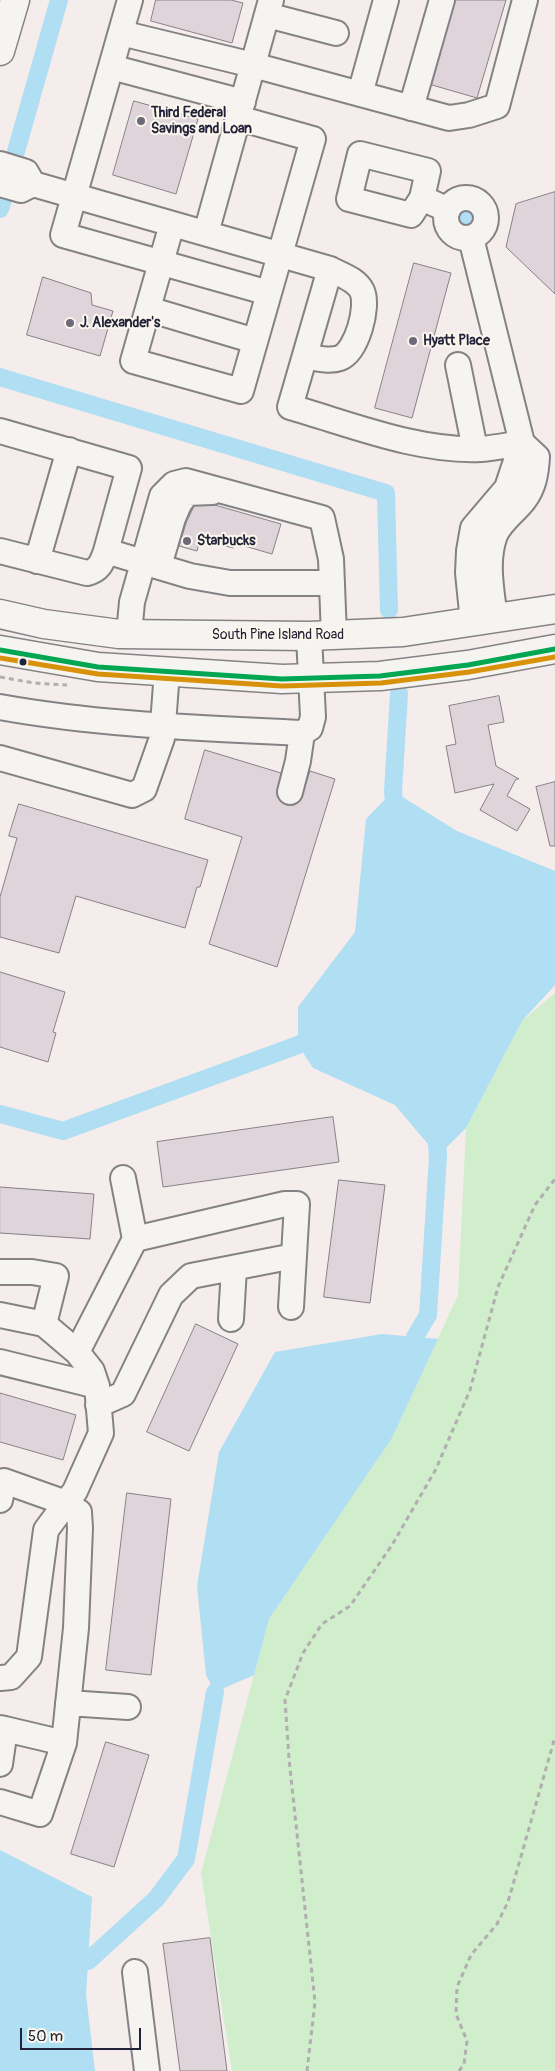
<!DOCTYPE html>
<style>
body{margin:0}
#map{position:relative;width:555px;height:2071px;overflow:hidden;background:#f4edec;font-family:Pangolin,sans-serif}
canvas{display:block}
.scale{position:absolute;left:20px;top:2028px;width:121px;height:22px;box-sizing:border-box;border:2px solid #22223b;border-top:0;padding-left:6px;font-size:15px;line-height:18px;white-space:nowrap;color:#22223b;-webkit-text-stroke:4px #fbf7ec;paint-order:stroke}
</style>
<div id="map">
<canvas width="555" height="2071"></canvas>
<div class="scale">50 m</div>
</div>
<script>
const ctx = document.querySelector('canvas').getContext('2d');
ctx.lineJoin = 'round';
function fillPath(path, color) { ctx.fillStyle = color; ctx.fill(path, 'evenodd'); }
function trace(path, color, width, dash) { ctx.strokeStyle = color; ctx.lineWidth = width; ctx.lineCap = dash ? 'butt' : 'round'; ctx.setLineDash(dash || []); ctx.stroke(path); }
function write(font, color, halo, rows, align = 'center') {
  ctx.font = font + ' Pangolin,sans-serif'; ctx.lineWidth = 4; ctx.setLineDash([]); ctx.textBaseline = 'middle'; ctx.strokeStyle = halo; ctx.fillStyle = color; for (const [text, x, y, turn = 0] of rows) {
    ctx.save(); ctx.translate(x, y); ctx.rotate((+turn || 0) * Math.PI / 180); ctx.textAlign = isNaN(turn) ? turn : align; if (halo) ctx.strokeText(text, 0, 0); ctx.fillText(text, 0, 0); ctx.restore();
  }
}
const green = new Path2D(`
 M555 993V2071H232L201 1873 269 1619 392 1438 458 1295 466 1128 522 1021Z`);
const water = new Path2D(`
 M456 219a11 11 0 1 1 22 0a11 11 0 1 1-22 0Z
 M393 791 457 831 555 871V985L522 1021 466 1128 438 1156 395 1105 313 1068 298 1045V1007L355 932 366 819Z
 M382 1334 438 1339 392 1438 269 1619 254 1675 215 1692 206 1675 197 1586 219 1452 275 1352Z
 M0 1850 92 1897 86 1995 95 2071H0Z`);
const canal = new Path2D(`
 M15 155 59 0
 M0 209 3 200
 M0 377 386 493 389 610
 M395 814 393 791 399 694
 M0 1114 63 1131 298 1045 318 1035
 M415 1337 428 1315 438 1156 436 1132
 M88 1961 156 1899 186 1859 215 1692`);
const building = new Path2D(`
 M156 0H231L243 3 232 43 151 21Z
 M455 0H506L477 98 432 85Z
 M134 101 198 119 176 194 113 175Z
 M555 192V294L506 247 516 204Z
 M414 263 451 273 412 418 375 408Z
 M43 277 91 293 92 305 113 311 100 356 27 335Z
 M215 505 281 524 272 554 234 543 233 548 200 539 197 551 179 546 186 523 194 506Z
 M499 696 504 722 488 725 496 766 519 779H516L507 796 530 809 517 831 480 810 494 784 455 793 446 746 456 744 449 706Z
 M205 750 281 773 277 795 281 802 287 805H294L300 801 310 771 335 779 277 967 209 944 242 837 185 819Z
 M555 782V846H550L536 787Z
 M19 804 208 860 200 887H197L185 928 76 896 59 953 0 937V897L17 838 9 836Z
 M0 972 65 992 53 1032 56 1033 48 1062 0 1047Z
 M333 1117 339 1162 163 1187 157 1142Z
 M339 1180 385 1185 370 1303 324 1297Z
 M0 1187 94 1194 90 1239 0 1233Z
 M196 1324 238 1344 189 1451 147 1432Z
 M0 1393 76 1415 63 1460 0 1442Z
 M127 1493 171 1499 151 1675 106 1670Z
 M106 1742 149 1755 114 1867 71 1854Z
 M210 1938 227 2071H180L163 1944Z`);
const path = new Path2D(`
 M0 677 34 683 67 685
 M307 2071 315 2002 289 1759 285 1700 303 1653 322 1624 350 1606 392 1545 436 1469 470 1390 498 1287 535 1205 555 1179
 M459 2071 464 2064 467 2041 456 2014 457 1987 471 1955 497 1924 508 1902 555 1737`);
const minor = new Path2D(`
 M130 0 63 235 269 293
 M267 15 336 33
 M121 33 253 65 449 118 469 115 497 106 525 0
 M111 67 243 102
 M360 94 386 0
 M411 108 442 0
 M0 164 26 172 33 184 330 269C341 275 356 279 362 291 369 307 357 351 340 358 329 362 316 358 305 356
 M0 184 21 190 33 184
 M422 198 411 215 349 199 360 154 428 171 422 198 448 210
 M446 218a20 20 0 1 1 40 0a20 20 0 1 1-40 0Z
 M172 224 133 361 241 391 313 139 238 118
 M206 233 271 0
 M471 238 522 443 507 488 473 528 469 551 468 573 473 622
 M330 269 290 407C350 424 418 452 481 449 495 448 509 445 522 443
 M148 309 255 341
 M458 365 475 449
 M0 431 129 468 106 551
 M0 551 87 573C100 570 102 562 106 551L190 576 230 583H332
 M37 561 69 450
 M159 566 173 518 179 504 187 493 212 492
 M495 619C492 592 485 562 495 535 501 521 515 512 524 500 534 487 536 473 537 457L522 443
 M129 634 132 602 162 496 174 484 186 481 322 518 331 559 334 636
 M0 707C100 725 201 728 302 733L310 728 313 717 309 636
 M0 758 132 795 144 789 162 738 167 671
 M290 792 298 761 302 733
 M135 1239 285 1204H297L291 1307
 M0 1272H32L56 1276 44 1324
 M0 1315 44 1324 77 1352 92 1371 97 1386 101 1433 75 1491 46 1530 29 1657 11 1677 0 1678
 M231 1319 234 1268
 M77 1352 135 1239 123 1178
 M0 1362 97 1386
 M98 1405 123 1394 171 1295 191 1276 294 1256
 M0 1500 4 1481 66 1503 79 1512 80 1528 76 1628 64 1743 40 1814 0 1802
 M68 1703 128 1707
 M0 1728 5 1729 0 1764
 M5 1729 64 1743
 M135 1972 147 2071`);
const major = new Path2D(`
 M0 51 15 0
 M0 614 44 624 119 634 309 636 403 632 555 609
 M0 650 98 667 282 679 380 676 468 665 555 649`);
const bus1 = new Path2D(`
 M0 650 98 667 282 679 380 676 468 665 555 649`);
const bus2 = new Path2D(`
 M0 658 98 674 282 686 381 683 469 672 555 657`);
const markers = [
 [141,121,5,"#6c6979"],
 [70,323,5,"#6c6979"],
 [413,341,5,"#6c6979"],
 [187,541,5,"#6c6979"],
 [23,662,4.5,"#22223b"]
];
const poiNames = [
 ["Third Federal",151,113],
 ["Savings and Loan",151,129],
 ["J. Alexander's",80,323],
 ["Hyatt Place",423,341],
 ["Starbucks",197,541]
];
const streetNames = [
 ["South Pine Island Road",278,635]
];
fillPath(green, '#d0edcc');
fillPath(water, '#b0def2');
trace(canal, '#b0def2', 18);
fillPath(building, '#e0d4db');
trace(building, '#858286', 1);
trace(minor, '#858286', 28);
trace(major, '#858286', 31);
trace(path, '#b0aeaf', 3, [5, 4]);
trace(minor, '#f6f4f0', 24);
trace(major, '#f6f4f0', 28);
trace(bus1, '#00a651', 5);
trace(bus2, '#d79209', 5);
for (const [x, y, r, color] of markers) { const dot = new Path2D(); dot.arc(x, y, r, 0, 2 * Math.PI); ctx.fillStyle = color; ctx.fill(dot); trace(dot, '#fbf7ec', 2); }
write('bold 14px', '#22223b', '#fbf7ec', poiNames, 'left');
write('14px', '#22223b', '#fbf7ec', streetNames);
</script>
